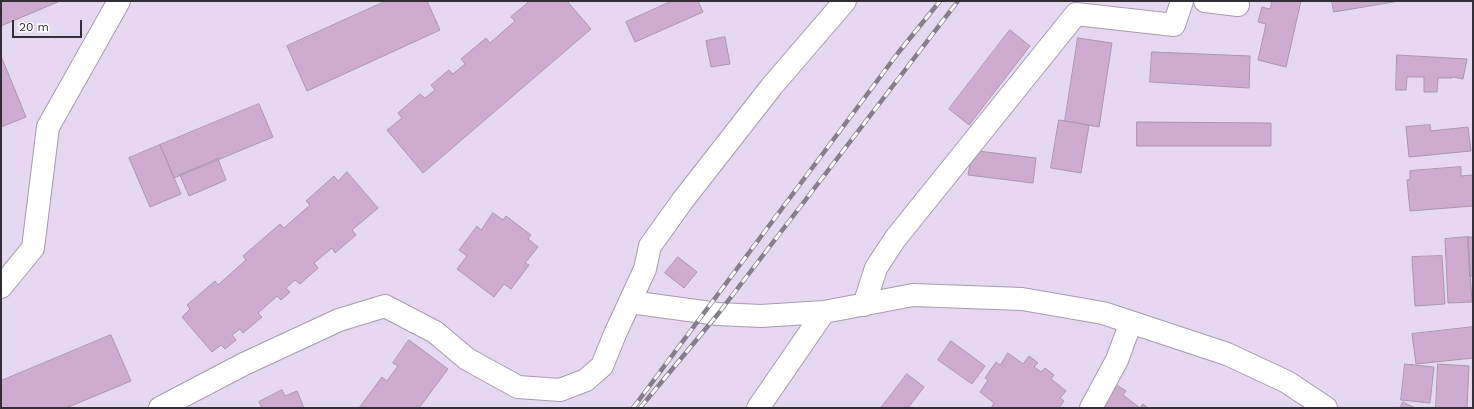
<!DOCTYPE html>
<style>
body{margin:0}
#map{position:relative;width:1474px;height:409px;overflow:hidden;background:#e6d8f0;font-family:"Work Sans",sans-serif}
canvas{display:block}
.frame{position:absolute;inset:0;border:2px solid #332d37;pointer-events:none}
.scale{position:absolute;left:12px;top:20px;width:70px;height:18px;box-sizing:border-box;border:2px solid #332d37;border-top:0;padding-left:5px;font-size:12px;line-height:14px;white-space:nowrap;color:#332d37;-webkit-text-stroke:3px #fff;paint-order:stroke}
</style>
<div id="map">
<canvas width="1474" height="409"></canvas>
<div class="frame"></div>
<div class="scale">20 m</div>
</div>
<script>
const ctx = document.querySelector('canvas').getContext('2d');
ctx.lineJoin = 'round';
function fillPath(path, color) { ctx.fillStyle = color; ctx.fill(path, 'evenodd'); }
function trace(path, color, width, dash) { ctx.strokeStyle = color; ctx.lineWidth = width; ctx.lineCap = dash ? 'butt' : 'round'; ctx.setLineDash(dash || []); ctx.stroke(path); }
const building = new Path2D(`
 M1 1H60L1 26Z
 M386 1H427L440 30 307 91 287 46Z
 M530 1H567L591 29 423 173 387 130 402 118 398 113 420 94 425 98 435 90 431 85 449 70 453 74 465 64 461 59 486 38 490 43 515 21 511 17Z
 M672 1H698L703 12 635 42 626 22Z
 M1272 1H1301L1286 67 1258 60 1266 24 1258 22 1262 7 1270 9Z
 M1332 1H1399L1334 12Z
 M1010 30 1030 46 969 125 949 109Z
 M725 37 730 64 711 67 706 41Z
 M1078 38 1112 43 1099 127 1065 121Z
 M1152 52 1250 56 1249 88 1150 82Z
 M1397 55 1467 59 1463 79 1453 77 1452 78H1438L1437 92H1424V77H1407L1406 90H1396Z
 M1 56 26 117 1 127Z
 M259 104 273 137 174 178 160 145Z
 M1059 120 1089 125 1081 173 1051 168Z
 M1137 122 1271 123V146H1137Z
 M1430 125 1431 131 1468 127 1471 151 1409 157 1406 127Z
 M160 145 181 194 150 207 129 158Z
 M978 151 1036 158 1033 183 968 175 971 159Z
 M218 159 226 180 189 196 180 175Z
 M1461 167V176L1473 175V206L1410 211 1407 180 1410 179V171Z
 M347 172 378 208 352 230 356 235 335 253 332 248 314 263 318 268 300 284 295 280 286 288 290 292 281 300 277 296 258 313 262 317 243 333 240 329 232 335 236 340 225 349 221 345 212 352 182 317 190 309 187 305 215 281 218 285 246 260 243 256 280 224 284 228 310 205 306 201 334 176 338 181Z
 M493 213 503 220 506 216 531 235 528 239 538 247 525 263 529 265 511 289 504 284 494 297 457 269 467 256 459 250 477 226 481 230Z
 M1468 237 1472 302 1448 303 1445 239Z
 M1468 237H1473V276H1470Z
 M1442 256 1445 304 1415 306 1412 257Z
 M678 257 697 272 684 288 665 273Z
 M1473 327V358L1416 364 1412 334Z
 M111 335 131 381 66 408H1V381Z
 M409 340 448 369 419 408H359L382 377 387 381 398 366 393 363Z
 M951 341 985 366 972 384 938 360Z
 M1008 353 1023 364 1029 356 1038 363 1034 367 1041 372 1045 368 1054 375 1051 379 1066 391 1060 398 1064 401 1059 408H991L994 403 980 392 988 380 985 378 996 362 1000 365Z
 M1405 364 1434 367 1430 403 1401 400Z
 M1438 364 1469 366 1467 408H1436Z
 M907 374 924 387 908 408H881Z
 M1118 386 1126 391 1123 395 1140 408 1143 404 1148 408H1101Z
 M282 390 285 396 297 391 304 408H262L259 402Z
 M1403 402 1415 408H1400Z`);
const minor = new Path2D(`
 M1205 1 1238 5
 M1 287 33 248 48 127 119 1
 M630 302 718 314 761 316 824 312 913 295 1022 299 1103 313 1227 354 1287 382 1326 408
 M864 305 876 268 895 239 1076 14 1174 25 1182 1
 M160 408 244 364 339 320 385 306 435 332 467 359 518 387 560 390 586 380 602 366 615 334 645 269 650 246 683 200 772 86 845 1
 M758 408 824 312
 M1091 408 1117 360 1131 322`);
const rail = new Path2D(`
 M633 408 898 53 940 1
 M640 408 718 314 958 1`);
fillPath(building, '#cdacd0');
trace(building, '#aa97ac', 1);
trace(minor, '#a89ab1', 24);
trace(minor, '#fff', 22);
trace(rail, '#867d8d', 4.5);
trace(rail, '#fff', 3, [9]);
</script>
